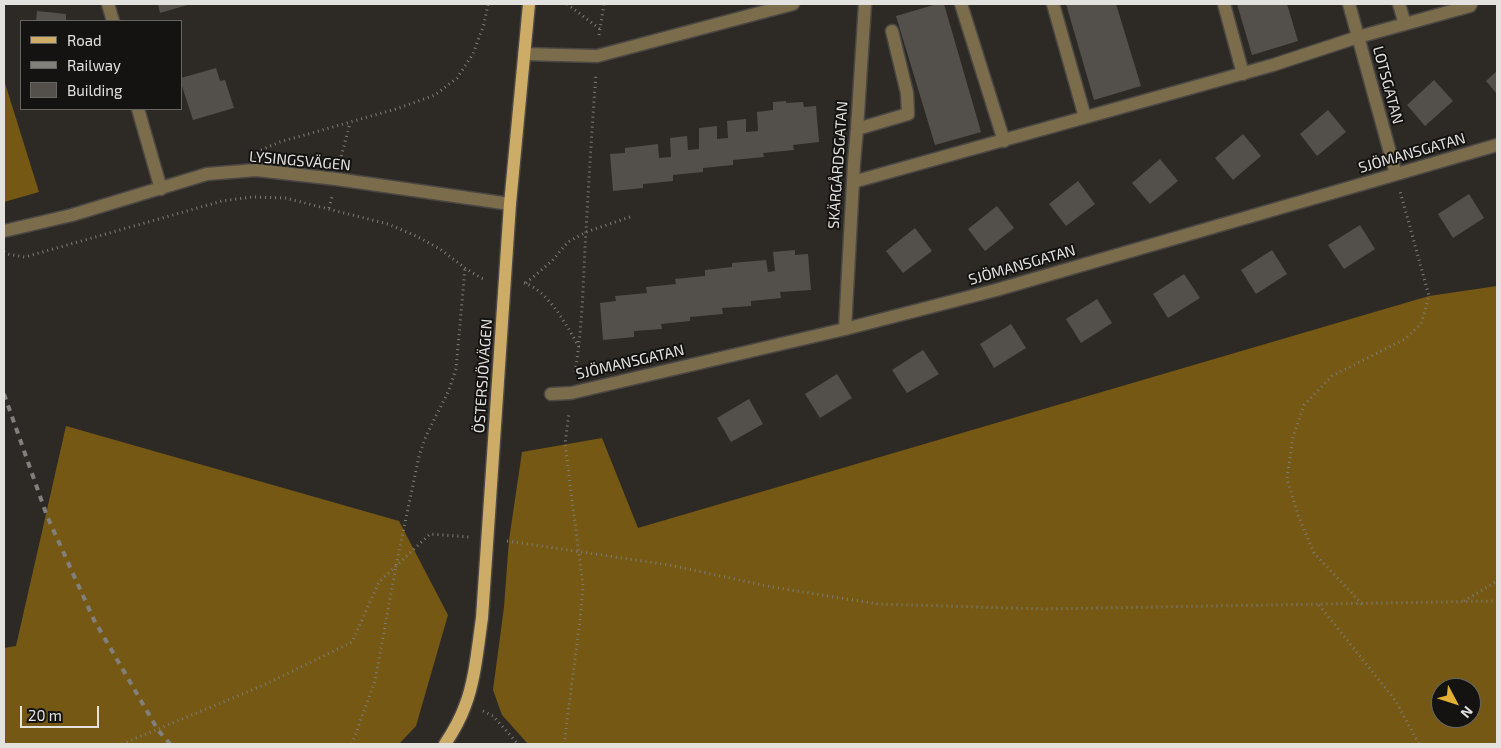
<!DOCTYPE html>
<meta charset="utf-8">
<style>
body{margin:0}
#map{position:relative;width:1501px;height:748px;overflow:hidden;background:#2d2a26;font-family:"Exo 2",sans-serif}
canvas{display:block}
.frame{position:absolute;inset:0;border:5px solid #e3e2df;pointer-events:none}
.legend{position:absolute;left:20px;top:20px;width:162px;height:90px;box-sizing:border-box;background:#141311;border:1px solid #676663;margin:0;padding:6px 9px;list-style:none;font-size:15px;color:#e3e2df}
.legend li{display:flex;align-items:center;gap:10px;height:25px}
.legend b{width:25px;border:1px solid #676663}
.north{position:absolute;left:1431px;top:678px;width:50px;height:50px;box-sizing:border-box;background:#141311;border:1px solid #676663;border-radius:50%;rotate:130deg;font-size:14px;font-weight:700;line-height:20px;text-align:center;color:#e3e2df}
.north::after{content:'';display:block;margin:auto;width:18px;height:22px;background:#e2af34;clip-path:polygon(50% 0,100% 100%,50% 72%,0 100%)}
.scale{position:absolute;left:20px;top:706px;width:79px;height:22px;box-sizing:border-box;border:2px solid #e3e2df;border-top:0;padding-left:6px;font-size:15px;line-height:18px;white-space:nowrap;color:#e3e2df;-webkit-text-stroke:4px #141311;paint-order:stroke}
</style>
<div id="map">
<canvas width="1501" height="748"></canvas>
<div class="frame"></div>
<ul class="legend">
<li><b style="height:6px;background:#cdac68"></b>Road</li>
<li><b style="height:6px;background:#82807d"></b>Railway</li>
<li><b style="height:14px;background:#53504c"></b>Building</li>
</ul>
<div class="north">N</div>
<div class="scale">20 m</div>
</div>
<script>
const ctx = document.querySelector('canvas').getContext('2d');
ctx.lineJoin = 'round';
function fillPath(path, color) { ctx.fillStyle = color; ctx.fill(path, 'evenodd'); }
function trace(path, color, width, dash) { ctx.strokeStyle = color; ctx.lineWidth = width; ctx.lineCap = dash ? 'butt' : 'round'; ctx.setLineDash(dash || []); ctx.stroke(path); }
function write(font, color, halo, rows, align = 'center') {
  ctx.font = font + ' "Exo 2",sans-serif'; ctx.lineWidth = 4; ctx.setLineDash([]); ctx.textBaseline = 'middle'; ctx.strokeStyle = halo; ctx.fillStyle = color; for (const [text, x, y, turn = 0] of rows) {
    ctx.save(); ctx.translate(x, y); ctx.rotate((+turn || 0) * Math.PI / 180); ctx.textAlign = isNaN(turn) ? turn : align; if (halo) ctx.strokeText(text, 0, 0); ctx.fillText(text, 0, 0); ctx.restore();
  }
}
const forest = new Path2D(`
 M4 80 39 192 4 202Z
 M1497 286V744H528L502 715 493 690 504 607 509 540 522 452 602 438 638 528 1429 296ZM1441 688H1471V718H1441Z
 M66 426 399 521 448 615 416 726 399 744H4V648L16 646Z`);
const building = new Path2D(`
 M158 4H191L160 13Z
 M937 4H944L981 132 935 145 896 16Z
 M1066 4H1116L1141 86 1094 100Z
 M1237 4H1287L1298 41 1252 55Z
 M37 11 66 14V21H36Z
 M216 68 220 81 225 80 234 108 193 120 181 83V78Z
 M1497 71V94L1486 81Z
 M1434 80 1453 101 1425 126 1407 105Z
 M786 101V103L803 102 804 107 816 106 819 142 793 145 794 150 763 153 764 157 733 160V165L703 168V172L673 175V181L643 184V188L613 191 610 154 625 153V148L658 144 659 158 671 157 670 138 687 136 688 150 699 149V128L717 126V139L728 138 727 121 746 119V132L758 131 757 112 773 110V102Z
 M1328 110 1346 132 1317 156 1300 134Z
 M1243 134 1261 156 1233 180 1215 158Z
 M1160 159 1178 181 1150 204 1132 183Z
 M1078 181 1095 204 1066 226 1049 204Z
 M1469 194 1484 218 1453 238 1438 214Z
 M997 206 1014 228 985 251 968 229Z
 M1360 225 1375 249 1344 269 1328 245Z
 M915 228 932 251 903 273 886 251Z
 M795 250V255L808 254 811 290 780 292 781 298 751 301V306L722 308 723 314 690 317V321L661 324 662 329 634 331V337L603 340 600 303 616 301 615 296 647 293 646 287 676 284 675 279 705 276V270L732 267V263L766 260 768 272 775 271 773 252Z
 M1272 250 1287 274 1256 294 1241 270Z
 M1184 274 1200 298 1168 318 1153 294Z
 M1097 299 1112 323 1081 343 1066 319Z
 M1011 324 1026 348 994 368 980 344Z
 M923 350 939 374 907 393 892 370Z
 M837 374 852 398 820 418 805 394Z
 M749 399 763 424 731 442 717 418Z`);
const path = new Path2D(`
 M567 4 600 29
 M599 35 604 4
 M261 150 280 142 396 109 435 95 457 78 473 54 484 24 488 4
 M340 161 350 123
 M329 208 332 197
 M4 252 7 254 25 257 222 201 252 197 285 198 388 224 416 236 440 249 465 268 481 278 485 279
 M524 283C548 290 567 326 579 347
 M526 283 552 261 568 242 586 232 630 217
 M575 372C583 325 583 278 586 231 589 178 592 126 596 74
 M507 541 669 565 772 587 878 604 1042 609 1497 601
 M1464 601 1497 581
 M1362 604 1314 553 1298 515 1287 479 1293 437 1304 405 1332 376 1405 339 1421 324 1429 296 1400 191
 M1319 605 1395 700 1419 744
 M483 711 493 716 518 744
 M122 744 264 685 352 642 379 582 430 534 469 537
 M352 744 375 681 396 566 419 456 426 436 449 390 456 369 465 268
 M564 744 580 621 583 586 565 444 569 413`);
const minor = new Path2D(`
 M108 4 113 21
 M961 4 1004 141
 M1053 4 1085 117
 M1224 4 1243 74
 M1349 4 1396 174
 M1399 4 1405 24
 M524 54 597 56 793 4
 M138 109 161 189
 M857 129 908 114 907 93 892 31
 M853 182 1273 65 1358 37 1470 6 1471 4
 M4 231 72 215 207 174 256 170 336 179 510 204
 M845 329 854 163 857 129 865 4
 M551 394 571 393 845 329 996 290 1497 145`);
const major = new Path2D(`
 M445 744C453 732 460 720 465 706 475 681 478 645 482 618L510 204 529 4`);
const rail = new Path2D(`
 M4 394 47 516 94 620 158 730 170 744`);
const streetNames = [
 ["LOTSGATAN",1388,85,75],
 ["SJÖMANSGATAN",1412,153,-16],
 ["LYSINGSVÄGEN",300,161,5],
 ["SKÄRGÅRDSGATAN",838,165,-86],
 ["SJÖMANSGATAN",1022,265,-16],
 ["SJÖMANSGATAN",630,362,-13],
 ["ÖSTERSJÖVÄGEN",483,376,-86]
];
fillPath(forest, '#745813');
fillPath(building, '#53504c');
trace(minor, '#4a4744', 15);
trace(major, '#4a4744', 15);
trace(path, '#7f7d79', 3, [1, 4]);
trace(minor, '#7b6c4c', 12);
trace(major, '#cdac68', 12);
trace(rail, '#82807d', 4, [6, 6]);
write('15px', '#e3e2df', '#141311', streetNames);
</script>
